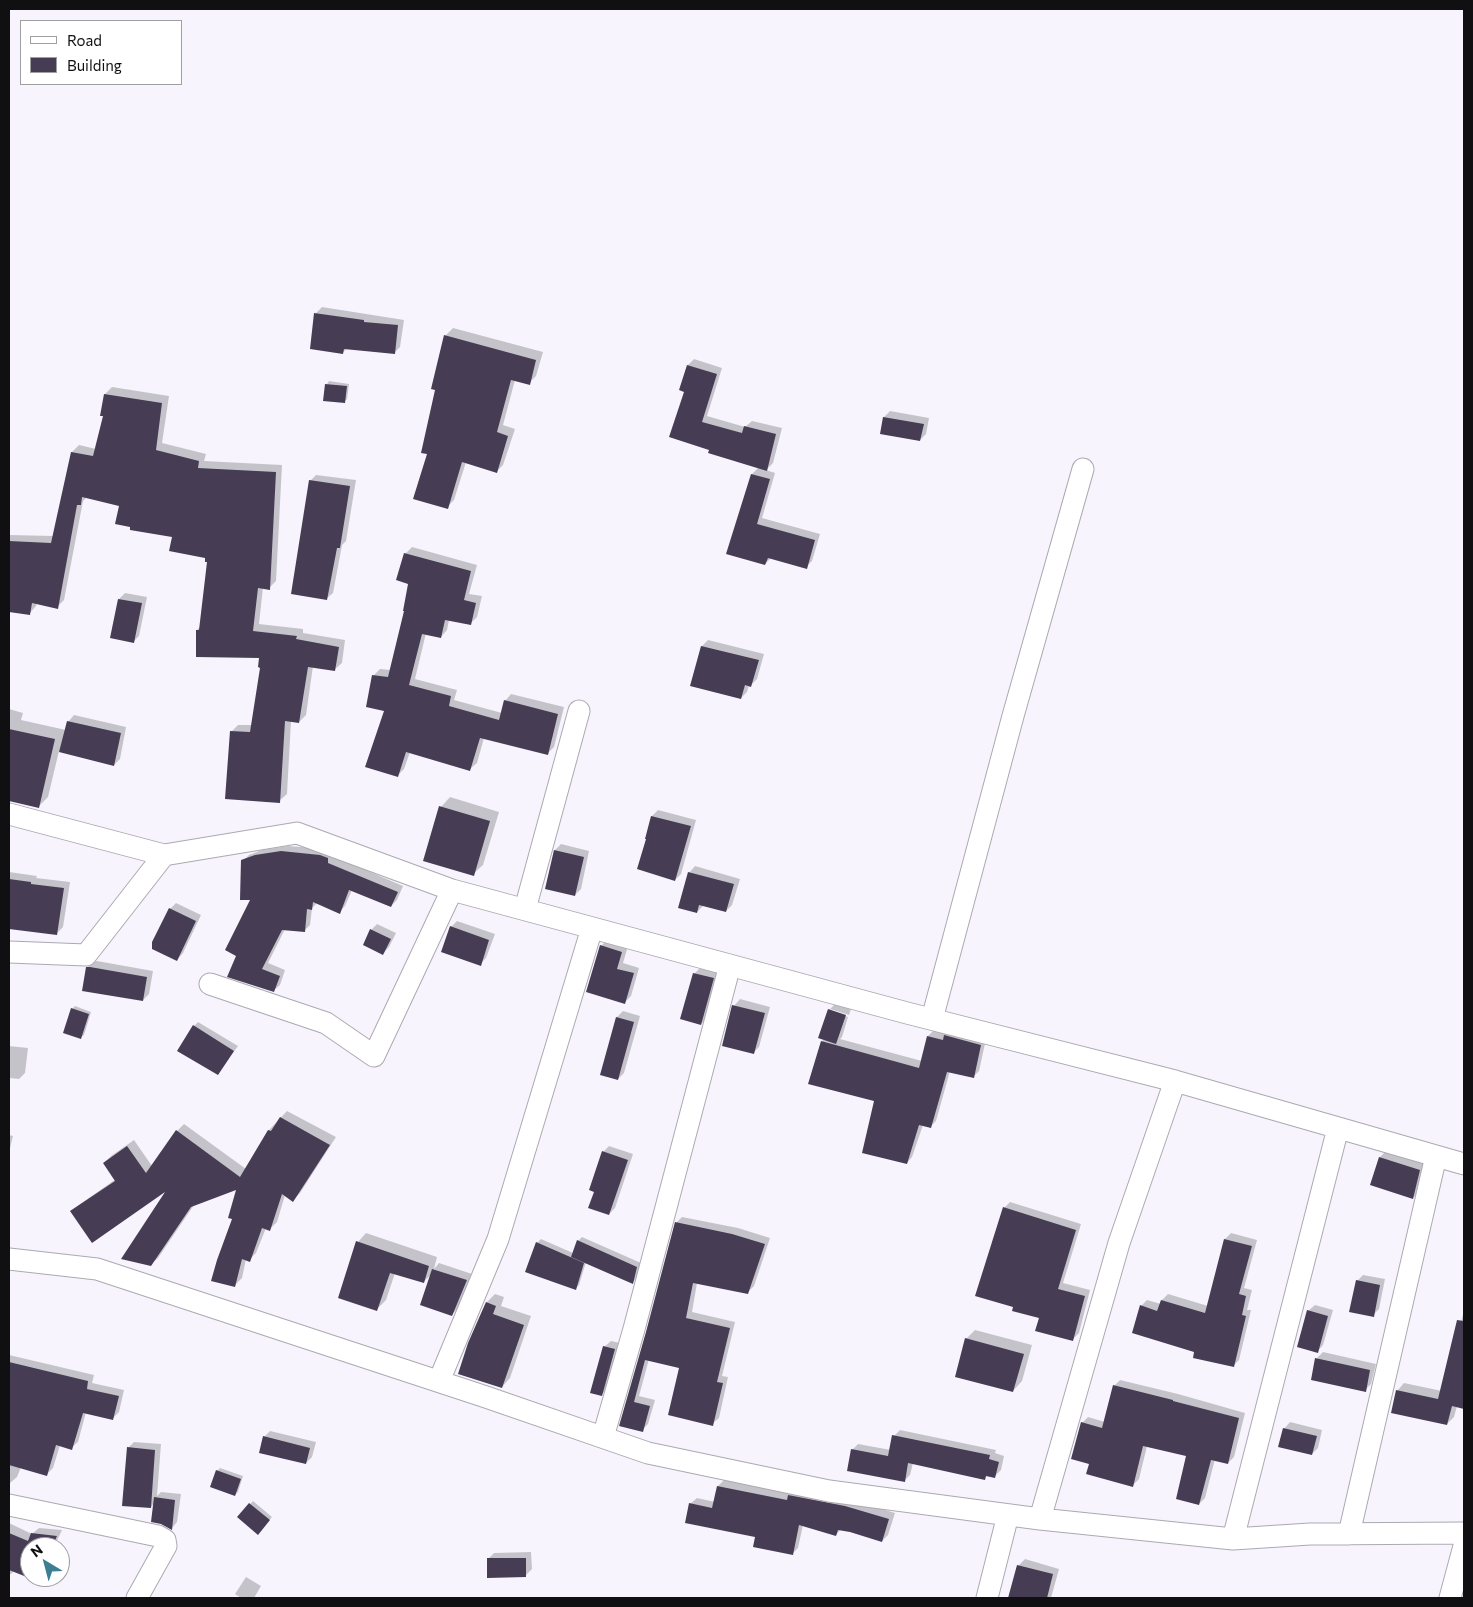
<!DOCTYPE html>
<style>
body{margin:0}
#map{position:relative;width:1473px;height:1607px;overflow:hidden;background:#f7f4fd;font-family:Commissioner,sans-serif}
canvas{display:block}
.frame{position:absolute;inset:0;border:10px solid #100f11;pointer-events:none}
.legend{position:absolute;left:20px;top:20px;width:162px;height:65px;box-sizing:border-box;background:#fff;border:1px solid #9f9fa0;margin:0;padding:6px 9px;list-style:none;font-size:15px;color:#100f11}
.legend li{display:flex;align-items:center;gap:10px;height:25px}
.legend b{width:25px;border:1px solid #9f9fa0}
.north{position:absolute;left:20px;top:1537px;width:50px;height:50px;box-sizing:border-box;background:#fff;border:1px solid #9f9fa0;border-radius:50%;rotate:323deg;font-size:14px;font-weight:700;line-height:20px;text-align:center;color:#100f11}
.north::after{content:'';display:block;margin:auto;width:18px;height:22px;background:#3e7e92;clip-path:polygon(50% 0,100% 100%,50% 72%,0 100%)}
</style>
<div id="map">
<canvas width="1473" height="1607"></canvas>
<div class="frame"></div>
<ul class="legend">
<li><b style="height:6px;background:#fff"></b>Road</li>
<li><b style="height:14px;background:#463c54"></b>Building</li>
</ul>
<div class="north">N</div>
</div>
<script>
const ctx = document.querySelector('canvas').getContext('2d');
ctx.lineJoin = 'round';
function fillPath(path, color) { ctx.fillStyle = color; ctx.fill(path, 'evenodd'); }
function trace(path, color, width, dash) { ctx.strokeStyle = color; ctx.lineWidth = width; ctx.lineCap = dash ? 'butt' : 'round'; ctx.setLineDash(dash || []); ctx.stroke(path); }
const shadow = new Path2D(`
 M322 307 404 320 400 347 394 353 348 348 343 352 316 313Z
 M453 328 543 352 536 376 529 383 515 380 503 425 515 429 503 465 496 472 466 462 454 500 447 507 428 454 436 389 432 388 446 335Z
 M694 359 722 368 707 416 745 427 752 421 782 428 773 463 766 470 775 473 762 518 820 534 812 561 806 567 771 558 765 564 728 553 752 474 759 467 710 449 685 391 688 365Z
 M329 381 349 384 347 399 344 402 327 384Z
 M112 387 169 396 162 443 206 454 204 461 282 465 276 581 269 588 263 587 259 624 303 629V633L345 640 342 663 334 670 313 666 306 715 299 722 291 721 287 794 279 801 231 732 238 725H253L261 667V657L197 630 201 626 209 561 206 557 120 505 87 497 83 501 64 600 57 607 37 603 36 606 29 614 9 610V535L54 536 72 452 79 445 96 449 104 415 105 394Z
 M890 411 929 418 926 434 920 440 881 433 884 417Z
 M316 475 356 480 346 541 342 545 333 593 326 599 310 481Z
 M412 547 477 565 469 594 482 596 477 617 470 624 449 620 447 630 441 637 426 633 415 679 457 690 454 700 502 713 505 701 511 694 564 707 554 747 547 754 484 738 477 763 470 769 410 752 404 769 397 776 385 710 368 706 374 675 380 669 391 670 406 610 410 583 405 554Z
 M125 593 147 597 139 636 133 642 119 599Z
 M708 640 764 654 757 679 751 685H749L747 692 741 698 702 646Z
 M9 709 23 713 21 720 66 730 68 722 74 715 126 727 120 759 114 765 59 751 48 797 38 807 9 799Z
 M450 797 499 812 483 865 473 874 441 807Z
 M658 810 696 820 681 874 675 880 646 838 652 816Z
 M561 844 589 851 581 889 575 895 555 850Z
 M288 846 327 849 333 856 403 886 397 900 391 906 352 890 345 906 339 912 317 903 312 908 310 925 304 931 285 929 268 963 285 970 280 985 273 991 237 955 252 899 243 861 249 855 262 850Z
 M695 866 740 879 732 905 726 911 704 905 697 912 689 873Z
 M9 872 37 876 36 878 70 882 63 927 57 933 9 928Z
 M176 903 201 915 183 953 177 960 170 909Z
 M457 921 495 934 486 958 480 964 451 927Z
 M377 924 396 933 389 947 383 953 371 930Z
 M607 940 628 946 623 963 639 968 631 996 625 1002 601 946Z
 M97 961 153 971 149 994 143 1000 87 968 93 962Z
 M701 967 719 972 707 1018 701 1024 682 1018 695 973Z
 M740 999 770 1007 759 1047 753 1053 734 1006Z
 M835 1004 851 1009 849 1015 830 1009V1011L848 1017 842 1037 840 1039 922 1061 928 1036 934 1030 986 1039 979 1071 973 1077 950 1071 936 1121 930 1127 923 1125 912 1157 907 1163 876 1101 822 1041 825 1039 829 1010Z
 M75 1006 91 1012 84 1035 81 1037 72 1009Z
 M623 1011 640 1016 624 1073 618 1079 601 1074 617 1017Z
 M198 1022 238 1046 218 1074 194 1026Z
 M9 1046 28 1048 25 1073 19 1079 9 1078Z
 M287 1111 336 1137 300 1193 293 1200 285 1195 277 1222 270 1229 266 1228 256 1253 249 1260 246 1259 242 1278 235 1285 233 1219 238 1188 194 1205 158 1258 150 1265 169 1188 72 1211 79 1205 116 1179 104 1163 111 1156 134 1140 152 1166 177 1131 184 1124 246 1169 269 1130Z
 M9 1135 13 1136 9 1152Z
 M609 1146 633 1154 615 1208 609 1214 596 1191 603 1152Z
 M1386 1151 1425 1164 1419 1192 1413 1198 1380 1157Z
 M1010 1202 1081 1224 1063 1283 1090 1290 1079 1333 1073 1339 1040 1317 1004 1208Z
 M682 1217 738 1228 770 1238 754 1286 748 1292 697 1283 692 1312 735 1322 722 1376 728 1377 719 1418 712 1424 680 1367 649 1359 639 1396 655 1400 648 1424 642 1430 621 1425 676 1223Z
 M366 1233 437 1257 434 1269 439 1263 472 1274 458 1308 452 1315 432 1274 423 1282 395 1273 386 1300 377 1309 358 1242Z
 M1231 1233 1257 1240 1244 1288 1252 1290 1247 1310H1251L1239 1360 1233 1366 1196 1351 1141 1306 1147 1300 1161 1304 1162 1300 1168 1294 1208 1306 1225 1239Z
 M582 1237 641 1263 637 1278 633 1282 586 1262 579 1285 575 1289 537 1243 541 1239 573 1253 578 1241Z
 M1363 1275 1385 1279 1379 1309 1373 1315 1357 1281Z
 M495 1294 504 1297 501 1306 531 1316 510 1378 502 1387 487 1302Z
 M1315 1305 1333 1310 1323 1345 1317 1352 1308 1311Z
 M1464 1311V1407L1457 1406 1454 1417 1447 1424 1397 1391 1404 1383 1442 1391Z
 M975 1330 1032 1345 1022 1381 1013 1391 966 1339Z
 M611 1341 620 1343 607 1389 601 1395 604 1347Z
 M1323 1352 1376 1364 1371 1384 1365 1390 1317 1358Z
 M9 1355 94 1375 92 1383 124 1390 119 1412 113 1418 86 1412 78 1442 71 1448 60 1445 53 1468 47 1474 21 1467 17 1477 10 1483H9V1441L21 1445 25 1399 9 1395Z
 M1120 1380 1178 1394 1245 1413 1234 1457 1228 1463 1215 1459 1205 1498 1199 1504 1187 1455 1147 1446 1139 1479 1133 1485 1091 1463 1082 1423 1088 1417 1105 1422 1114 1386Z
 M1290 1422 1322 1430 1318 1448 1312 1454 1284 1429Z
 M900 1430 996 1450 995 1453 1004 1456 1001 1470 995 1476 988 1475 984 1478 913 1463 910 1475 904 1481 852 1450 858 1444 891 1450 894 1436Z
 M270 1431 316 1442 312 1457 306 1463 264 1437Z
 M134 1442 161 1444 157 1496 161 1492 181 1494 177 1522 172 1528 154 1503 151 1507 128 1448Z
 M220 1468 243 1476 238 1492 235 1495 217 1471Z
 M724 1480 791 1494 852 1500 895 1513 888 1535 882 1541 841 1529 836 1535 803 1525 798 1548 792 1554 690 1504 697 1498 715 1502 718 1486Z
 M253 1501 272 1517 260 1531 238 1517Z
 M9 1523 32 1534 39 1528 62 1530 54 1547H30V1577H40L37 1580 14 1571 11 1574H9Z
 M531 1552 532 1569 526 1575 488 1559 494 1553Z
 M1025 1559 1059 1569 1051 1598H1009L1019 1565Z
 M246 1577 261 1586 254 1598H241L235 1594Z`);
const building = new Path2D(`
 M314 313 364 320V322L398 325 395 354 344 349 343 354 310 349Z
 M444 335 536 360 530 385 511 380 497 432 508 436 497 473 462 462 448 509 413 499 427 454 421 453 435 390 431 389Z
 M687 365 717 374 702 422 742 433 744 426 776 434 767 471 708 453 709 450 669 437 684 392 679 390Z
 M325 384 347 386 345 403 323 401Z
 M104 394 162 403 156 450 199 461 198 468 276 472 270 590 258 588 253 631 297 636 296 639 339 647 335 671 308 667 299 723 285 721 280 803 225 799 230 731 250 732 260 668 258 667 259 658 196 657V630H199L207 562H205V558L169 551 172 537 130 530V527L115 524 119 506 82 497 81 505H77L58 609 32 603 30 615 9 612V541L51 543 71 452 93 456 103 416H100Z
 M883 417 924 424 920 441 880 434Z
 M751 474 770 479 757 524 815 540 807 569 768 558 765 565 726 554Z
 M309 480 350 486 340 548H337L327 600 291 594Z
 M404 553 471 571 464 600 476 603 471 625 445 620 441 638 422 634 409 685 451 696 449 706 499 720 504 700 558 714 548 755 480 738 470 771 406 752 398 777 365 767 384 711 366 707 372 675 388 677 404 611H403L408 584 396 580Z
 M118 599 142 603 134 643 110 638Z
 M701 646 759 660 751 687 745 685 741 699 690 686Z
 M67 721 121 733 114 766 59 752Z
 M9 729 55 739 39 808 9 801Z
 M439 806 490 821 474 876 423 861Z
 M651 816 691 826 675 881 637 869 646 839H645Z
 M554 850 584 857 575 896 545 889Z
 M281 851 320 855 328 858V863L398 892 391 907 349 890 340 914 313 902 312 910 307 909 305 932 282 930 262 969 280 976 274 992 227 977 236 956 225 950 250 900H240L241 860 255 855Z
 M688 872 734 884 726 912 699 905 697 913 678 908Z
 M9 879 31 882V884L64 888 57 935 9 929Z
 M169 908 196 921 177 961 152 949V942Z
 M450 926 489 940 481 966 441 952Z
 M370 929 391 939 383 955 363 945Z
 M600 945 622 952 617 969 634 973 625 1004 586 992Z
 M86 967H90L147 977 143 1001 82 991Z
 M693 973 714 978 701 1025 680 1019Z
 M732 1005 765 1013 754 1054 722 1046Z
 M71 1008 89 1014 81 1039 63 1033Z
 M828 1009 846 1015 836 1044 818 1038Z
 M616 1017 634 1022 618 1080 600 1075Z
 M193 1025 234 1051 218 1075 177 1051Z
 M944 1035 981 1045 974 1078 947 1072 931 1128 919 1125 907 1164 862 1153 874 1101 808 1084 821 1041 919 1068 927 1036 943 1040Z
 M280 1117 330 1145 293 1202 282 1194 270 1231 262 1228 250 1262 242 1259 235 1287 211 1281 217 1260 232 1219 228 1218 236 1190 191 1207 151 1266 121 1259 165 1192 92 1243 70 1211 115 1181 103 1163 127 1146 146 1173 176 1130 240 1177 268 1130 271 1131Z
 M602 1151 628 1160 609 1215 588 1208 594 1192 589 1190Z
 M1379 1157 1420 1170 1413 1199 1370 1185Z
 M1003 1207 1076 1230 1058 1289 1085 1296 1073 1341 1035 1331 1039 1318 1012 1311 1013 1307 975 1296Z
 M675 1222 732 1234 765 1244 748 1294 693 1283 686 1318 730 1328 717 1382 723 1383 713 1426 668 1415 679 1368 645 1360 634 1402 650 1406 643 1432 619 1426 646 1332Z
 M1224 1239 1252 1246 1239 1294 1246 1296 1242 1315 1246 1316 1234 1367 1193 1358 1194 1352 1132 1333 1140 1305 1157 1311 1161 1300 1205 1313Z
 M577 1240 637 1267 633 1284 571 1257Z
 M356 1241 429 1266 424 1283 390 1273 377 1311 338 1298Z
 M536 1242 584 1263 576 1290 525 1272Z
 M432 1269 467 1280 452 1316 420 1305Z
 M1356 1280 1380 1285 1374 1317 1349 1312Z
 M486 1302 496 1306 493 1314 524 1325 502 1388 458 1374 468 1343Z
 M1307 1310 1328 1316 1318 1353 1297 1347Z
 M1457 1320 1464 1321V1409L1452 1406 1447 1425 1391 1413 1396 1390 1438 1399Z
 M965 1338 1024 1354 1013 1392 955 1377Z
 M603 1346 615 1349 602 1396 590 1393Z
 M1315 1358 1370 1370 1366 1392 1311 1380Z
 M9 1362 88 1381 87 1389 119 1396 113 1420 83 1413 72 1450 56 1445 47 1476 9 1465Z
 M1113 1385 1173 1400V1401L1239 1418 1228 1464 1211 1460 1199 1505 1176 1499 1186 1456 1143 1446 1133 1487 1086 1474 1089 1464 1071 1459 1081 1422 1102 1428Z
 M1283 1428 1317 1436 1312 1455 1278 1447Z
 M892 1435 990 1455 989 1459 999 1462 995 1478 986 1476 985 1480 908 1463 905 1482 847 1471 851 1449 888 1456Z
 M263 1436 310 1448 306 1464 259 1453Z
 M127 1447 155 1450 151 1508 122 1506Z
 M216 1470 241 1479 235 1496 210 1487Z
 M717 1486 787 1500 788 1495 845 1506 889 1519 882 1542 850 1532 838 1530 836 1536 799 1525 793 1555 753 1547 755 1537 685 1523 689 1503 712 1508Z
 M154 1497 175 1500 172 1530 161 1524 151 1522Z
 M249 1503 270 1520 258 1535 237 1517Z
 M9 1533 28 1541 31 1533 57 1536 52 1547H30V1577H39L37 1581 9 1570Z
 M487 1558H526V1577L487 1578Z
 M1017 1565 1053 1574 1047 1598H1008Z`);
const street = new Path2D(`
 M9 814 164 855
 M525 909 579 711
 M9 952 86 955 164 855 297 833 452 890 907 1013 1175 1081 1464 1164
 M210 984 326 1023 374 1056 452 890
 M932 1019 1013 716 1083 469
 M9 1259 97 1269 486 1397 648 1453 829 1491 1040 1519 1233 1539 1310 1534 1464 1533
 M439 1381 498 1239 592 928
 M603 1437 634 1329 730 965
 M9 1505 158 1536 165 1540 166 1546 137 1598
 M1040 1519 1119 1243 1175 1081
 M1349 1534 1436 1156
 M1233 1539 1338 1128
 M987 1598 1008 1515
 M1450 1598 1464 1546`);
fillPath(shadow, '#0003');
fillPath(building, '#463c54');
trace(street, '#aca9b1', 23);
trace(street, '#fff', 21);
</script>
